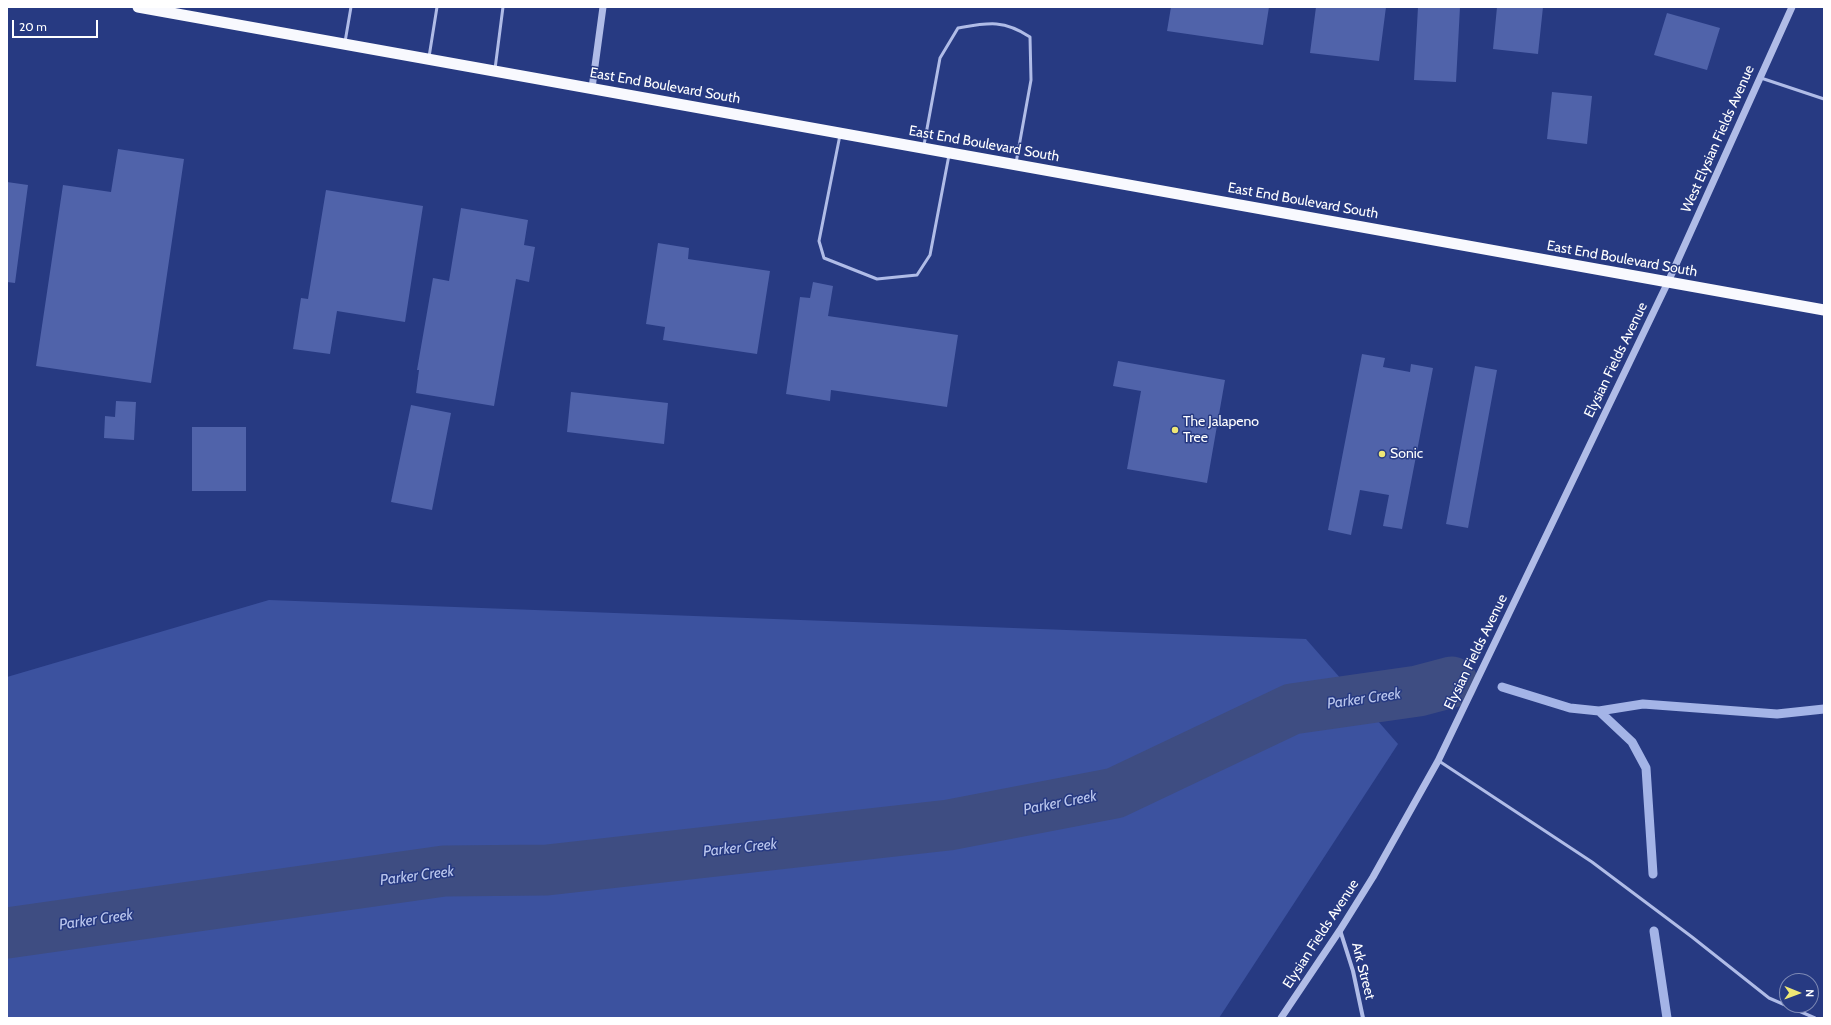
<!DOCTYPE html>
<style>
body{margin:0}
#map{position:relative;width:1831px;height:1025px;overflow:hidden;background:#273a82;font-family:Cabin,sans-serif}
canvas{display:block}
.frame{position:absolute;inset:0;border:8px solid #fff;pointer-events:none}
.north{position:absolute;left:1779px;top:973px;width:40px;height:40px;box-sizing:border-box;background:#273a82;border:1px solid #7d89b4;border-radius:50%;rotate:91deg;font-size:11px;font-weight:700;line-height:16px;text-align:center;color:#fff}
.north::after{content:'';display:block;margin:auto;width:14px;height:18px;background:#efe775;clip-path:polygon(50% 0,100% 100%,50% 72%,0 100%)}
.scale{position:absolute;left:12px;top:20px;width:86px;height:18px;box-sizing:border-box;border:2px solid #fff;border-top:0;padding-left:5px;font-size:12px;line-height:14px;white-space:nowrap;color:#fff;-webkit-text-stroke:3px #273a82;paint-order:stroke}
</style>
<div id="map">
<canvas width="1831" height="1025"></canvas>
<div class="frame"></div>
<div class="north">N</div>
<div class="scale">20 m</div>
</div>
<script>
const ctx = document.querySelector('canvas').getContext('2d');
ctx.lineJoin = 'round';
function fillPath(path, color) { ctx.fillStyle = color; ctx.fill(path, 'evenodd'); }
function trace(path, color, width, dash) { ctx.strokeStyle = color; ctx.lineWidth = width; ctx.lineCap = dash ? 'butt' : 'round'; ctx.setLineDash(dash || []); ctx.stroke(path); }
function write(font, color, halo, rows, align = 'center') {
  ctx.font = font + ' Cabin,sans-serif'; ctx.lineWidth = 3; ctx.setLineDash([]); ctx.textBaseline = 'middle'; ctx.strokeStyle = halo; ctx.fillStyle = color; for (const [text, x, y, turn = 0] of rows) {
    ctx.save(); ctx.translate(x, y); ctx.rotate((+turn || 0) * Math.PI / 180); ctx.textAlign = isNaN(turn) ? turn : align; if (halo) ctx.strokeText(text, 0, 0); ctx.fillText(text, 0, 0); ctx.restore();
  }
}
const green = new Path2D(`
 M269 600 1306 639 1398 744 1219 1018H7V677Z`);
const stream = new Path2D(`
 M1502 687 1570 708 1599 711 1632 742 1646 768 1653 874
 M1599 711 1643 704 1777 714 1824 709
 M1654 931 1667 1018`);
const river = new Path2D(`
 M7 933 444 871 547 870 949 825 1115 793 1292 709 1418 691 1452 682`);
const building = new Path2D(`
 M1171 7H1269L1263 45 1167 31Z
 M1316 7H1386L1379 61 1310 53Z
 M1418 7H1460L1456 82 1414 80Z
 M1497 7H1543L1538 54 1493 49Z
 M1667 13 1720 28 1707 70 1654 55Z
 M1552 92 1592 96 1587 144 1547 139Z
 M118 149 184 159 151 383 36 366 63 185 111 192Z
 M7 182 28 185 15 283 7 282Z
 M326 190 423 206 405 322 337 311 330 354 293 349 301 298 308 299Z
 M461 208 528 220 524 245 535 247 529 282 516 279 494 406 416 393 419 370H417L433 278 449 281Z
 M658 243 689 248 688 259 770 271 757 354 663 340 665 327 646 324Z
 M813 282 833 286 828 316 958 335 947 407 831 390 830 401 786 394 800 297 810 298Z
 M1362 354 1385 358 1383 367 1410 372 1411 364 1433 368 1402 529 1383 526 1389 495 1360 490 1351 535 1328 530Z
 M1118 361 1225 380 1207 483 1127 469 1141 391 1113 386Z
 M1475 366 1497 370 1468 528 1446 524Z
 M571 392 668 403 664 444 567 432Z
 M116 401 136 402 134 440 104 438 105 416 115 417Z
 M411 405 451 413 432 510 391 502Z
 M192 427H246V491H192Z`);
const service = new Path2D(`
 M345 42 351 7
 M429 57 437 7
 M495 69 503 7
 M1761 78 1824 99
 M840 135 819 241 824 258 877 279 917 275 930 255 949 155
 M924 145 940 58 958 28C987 23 1003 19 1030 37L1031 80 1016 163
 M1439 761 1592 862 1692 937 1769 998 1815 1018`);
const minor = new Path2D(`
 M1340 930 1353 971 1363 1018`);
const tertiary = new Path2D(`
 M592 88 603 7
 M1281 1018 1340 930 1373 877 1438 761 1668 282 1792 7`);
const trunk = new Path2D(`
 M138 7 1824 310`);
const markers = [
 [1175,430,4,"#efe775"],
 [1382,454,4,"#efe775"]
];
const streetNames = [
 ["East End Boulevard South",665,86,10],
 ["West Elysian Fields Avenue",1718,139,-66],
 ["East End Boulevard South",984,144,10],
 ["East End Boulevard South",1303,201,10],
 ["East End Boulevard South",1622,259,10],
 ["Elysian Fields Avenue",1616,360,-64],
 ["Elysian Fields Avenue",1476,652,-64],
 ["Elysian Fields Avenue",1321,934,-57],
 ["Ark Street",1363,971,76]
];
const poiNames = [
 ["The Jalapeno",1183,422],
 ["Tree",1183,438],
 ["Sonic",1390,454]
];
const waterNames = [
 ["Parker Creek",1364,699,-8],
 ["Parker Creek",1060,803,-11],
 ["Parker Creek",740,848,-6],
 ["Parker Creek",417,876,-7],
 ["Parker Creek",96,920,-8]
];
fillPath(green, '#3c529f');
trace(stream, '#a4b4e7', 9);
trace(river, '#3e4d82', 51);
fillPath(building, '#5063aa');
trace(service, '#b0bce7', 3);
trace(minor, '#b0bce7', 4);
trace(tertiary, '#b0bce7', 7);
trace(trunk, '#f8f9fe', 11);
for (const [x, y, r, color] of markers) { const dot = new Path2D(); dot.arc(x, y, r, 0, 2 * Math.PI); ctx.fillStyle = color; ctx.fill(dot); trace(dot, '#273a82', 1.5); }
write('14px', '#fff', '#273a82', streetNames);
write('14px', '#fff', '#273a82', poiNames, 'left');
write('italic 15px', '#bbc7ee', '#273a82', waterNames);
</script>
